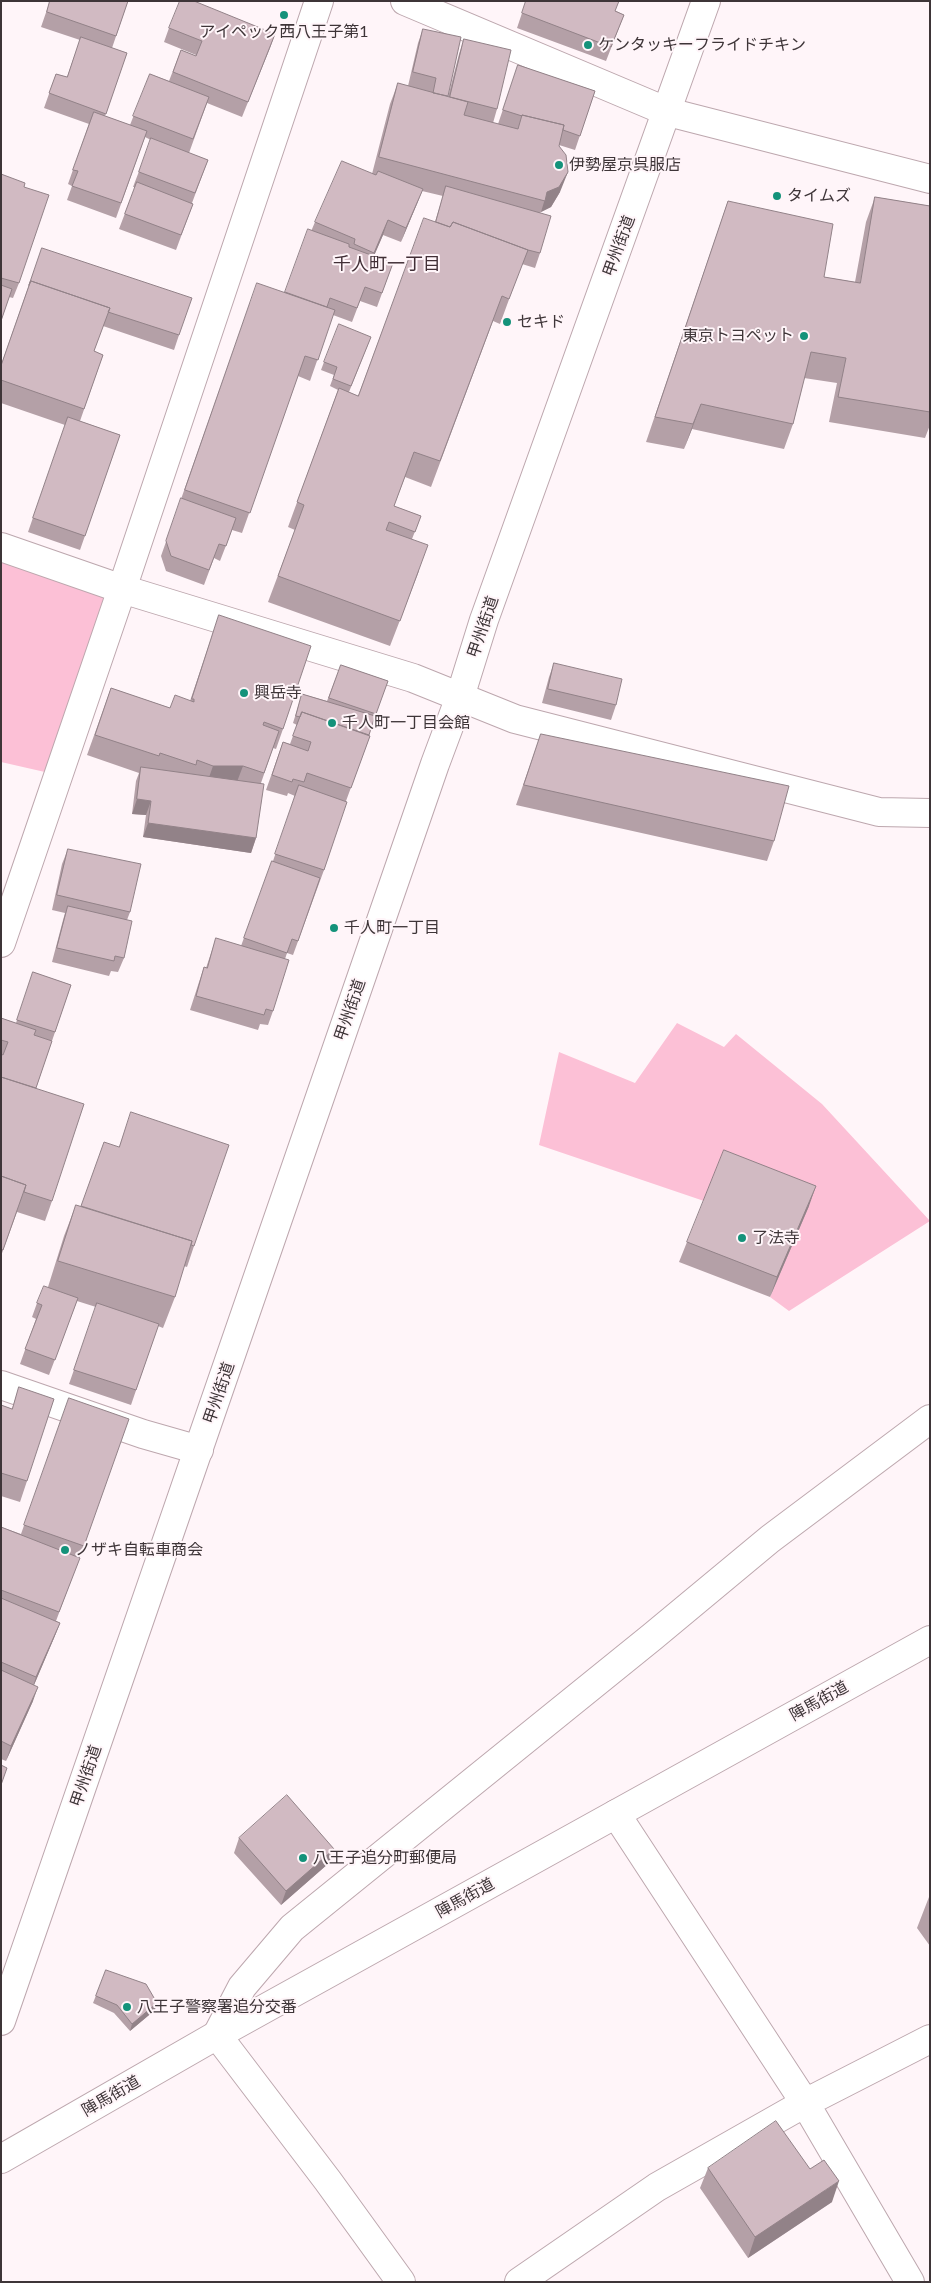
<!DOCTYPE html>
<meta charset="utf-8">
<style>
body{margin:0}
#map{position:relative;width:931px;height:2283px;overflow:hidden;background:#fff5f9;font-family:Lato,sans-serif}
canvas{display:block}
.frame{position:absolute;inset:0;border:2px solid #3e3538;pointer-events:none}
</style>
<div id="map">
<canvas width="931" height="2283"></canvas>
<div class="frame"></div>
</div>
<script>
const ctx = document.querySelector('canvas').getContext('2d');
ctx.lineJoin = 'round';
function fillPath(path, color) { ctx.fillStyle = color; ctx.fill(path, 'evenodd'); }
function trace(path, color, width, dash) { ctx.strokeStyle = color; ctx.lineWidth = width; ctx.lineCap = dash ? 'butt' : 'round'; ctx.setLineDash(dash || []); ctx.stroke(path); }
function write(font, color, halo, rows, align = 'center') {
  ctx.font = font + ' Lato,"Noto Sans JP",sans-serif'; ctx.lineWidth = 4; ctx.setLineDash([]); ctx.textBaseline = 'middle'; ctx.strokeStyle = halo; ctx.fillStyle = color; for (const [text, x, y, turn = 0] of rows) {
    ctx.save(); ctx.translate(x, y); ctx.rotate((+turn || 0) * Math.PI / 180); ctx.textAlign = isNaN(turn) ? turn : align; if (halo) ctx.strokeText(text, 0, 0); ctx.fillText(text, 0, 0); ctx.restore();
  }
}
const green = new Path2D(`
 M1 555 122 589 58 775 1 762Z
 M677 1023 724 1047 736 1034 822 1104 930 1221 789 1311 770 1297 808 1206 704 1201 539 1145 559 1052 635 1083Z`);
const street = new Path2D(`
 M405 1 668 112 930 179
 M1 547 122 589 413 678 515 719 879 812 930 813
 M1 1385 143 1434 199 1450
 M616 1814 805 2103 910 2282
 M401 2282 328 2181 217 2035 242 1987 292 1928 652 1637 770 1539 930 1419
 M519 2282 657 2187 805 2103 930 2039`);
const secondary = new Path2D(`
 M1 943 122 589 319 1
 M1 2159 217 2035 930 1640`);
const highway = new Path2D(`
 M1 2021 435 764 460 697 484 620 706 1`);
const wall = new Path2D(`
 M50 1H128L112 48 127 53 105 116 130 125 150 74 169 81 181 50 196 56V55L164 42 169 28 275 34 242 117 207 103 189 153 208 160 192 203 193 204 176 250 119 229 135 187H133L151 140 145 137 116 218 67 200 72 186 68 184 89 124 44 108 56 74 67 77 80 40 41 27Z
 M526 1 616 11 624 15 606 61 517 28Z
 M423 29 447 97H448L459 54 464 39 497 109 493 123 498 124 518 65 595 91 575 150 559 145 560 192 551 207 541 212 540 213V253L535 268 522 264 500 324 493 321 431 487 405 477 394 506 421 516 412 539 419 571 390 646 268 602 295 530 288 527 338 390 330 386 334 375 321 370 324 362 371 337 349 392 358 396 435 222 443 196 422 191 401 242 383 235 374 256 393 263 377 307 360 301 352 322 333 315 310 381 298 376 242 533 232 530 220 561 214 558 204 585 166 571 161 556 250 303 285 293 315 222 372 174 390 104 398 83 408 86 418 43Z
 M1 174 24 187 19 283 13 298 9 297 1 321Z
 M875 197 930 206V425L925 438 829 422 837 383 804 378 793 424 784 449 692 429 684 449 646 442 728 201 824 277 855 282 866 222Z
 M42 248 179 335 174 350 103 326 94 351 103 355 80 421 120 435 80 550 28 532 65 425 1 403V365Z
 M219 615 283 729 276 749 273 748 261 783 256 838 251 853 143 837 146 815 132 814 136 781 139 773 87 755 111 688 170 708 190 701Z
 M554 663 616 705 611 720 542 703 549 677Z
 M341 665 388 681 373 720 369 735 370 736 346 801 324 870 293 955 287 953 285 959 273 1011 268 1025 260 1024 258 1030 190 1010 199 982 204 967 206 968 216 938 241 946 272 861H273L295 796 288 793 287 796 266 790 283 742 290 744 297 725 293 723 302 694 327 701Z
 M541 734 774 841 767 861 516 805Z
 M68 849 130 912 127 920 124 958 118 972 111 971 109 976 52 962 63 920 65 913 52 910 62 864Z
 M33 972 71 985 36 1088 52 1201 45 1221 17 1212 1 1256V1018L16 1023Z
 M76 1205 194 1246 187 1267 184 1266 175 1297 163 1328 158 1326 131 1405 69 1384 96 1307 77 1301 49 1375 20 1364 36 1319 32 1317 37 1303 48 1287 64 1236Z
 M809 1206 770 1297 679 1262 687 1242Z
 M19 1387 27 1481 20 1502 1 1496V1405L12 1409Z
 M69 1398 84 1546 56 1621 60 1623 54 1638 34 1685 33 1701 6 1761 1 1759V1527L21 1534Z
 M239 1838 329 1863 281 1905 234 1853Z
 M930 1896V1946L917 1928 929 1897Z
 M106 1970 155 2010 130 2031 114 2013 93 2003Z
 M708 2168 810 2169 832 2202 748 2258 700 2188Z`);
const shadedWall = new Path2D(`
 M275 34 270 48 242 117 248 102Z
 M568 172 560 192 551 207 541 212 547 192Z
 M423 189 417 204 401 242 406 228Z
 M388 220 383 235 369 267 374 253Z
 M701 404 692 429 684 449 693 424Z
 M213 766H243L235 787 206 786Z
 M137 799 151 801 146 815 132 814Z
 M148 823 256 838 251 853 143 837Z
 M816 1186 809 1206 770 1297 777 1277Z
 M60 1623 54 1638 31 1692 36 1677Z
 M38 1687 33 1701 6 1761 11 1746Z
 M334 1849 329 1863 281 1905 286 1891Z
 M157 2003 155 2010 130 2031 132 2024Z
 M839 2181 832 2202 748 2258 755 2237Z`);
const building = new Path2D(`
 M50 1H128L116 36 47 12Z
 M180 1H194L275 34 248 102 173 72 181 50 196 56 202 41 169 28Z
 M526 1H619L615 11 624 15 611 47 522 13Z
 M423 29 461 37 448 96 433 93 436 78 413 72Z
 M81 37 127 53 106 114 49 93 56 74 67 77Z
 M464 39 511 50 497 109 450 97Z
 M518 65 595 91 580 136 563 130 564 125 522 115V116L503 110Z
 M150 74 209 97 193 139 133 116Z
 M398 83 468 102 464 115 518 129 522 115 564 125 559 146 566 155 568 172 559 187 547 192 545 201 379 157Z
 M94 112 147 131 121 203 72 186 78 171 73 170Z
 M151 138 208 160 195 193 139 172Z
 M342 161 376 175 378 171 423 189 406 228 388 220 374 253 354 244 355 239 315 222Z
 M1 174 25 183 24 187 49 195 19 283 1 278Z
 M137 182 193 204 181 235 125 214Z
 M446 186 551 216 540 253 528 250 453 222 450 227 436 222Z
 M875 197 930 206V412L838 397 846 358 811 352 793 424 701 404 693 424 655 417 728 201 833 224 824 277 860 283Z
 M424 218 450 227 453 222 528 250 509 299 502 296 440 461 414 452 394 506 421 516 415 532 389 522 386 530 428 545 400 621 278 576 304 505 297 502 339 388 358 396Z
 M308 229 349 244V247L393 263 382 293 365 287 357 308 330 298 327 307 285 292Z
 M42 248 192 298 179 335 108 312 110 308 31 281 29 285Z
 M31 281 110 308 94 351 103 355 84 409 1 380V366Z
 M257 283 335 310 318 360 305 356 250 513 185 490Z
 M1 285 12 289 1 321Z
 M339 324 371 337 351 386 333 379 337 367 324 362Z
 M68 417 120 435 85 536 33 518Z
 M181 498 236 518 226 546 219 544 209 570 171 556 166 541Z
 M219 615 311 646 283 729 264 722 263 725 279 731 264 773 243 766H213L197 760 196 765 160 753 159 756 95 735 111 688 170 708 175 695 194 702V699H192Z
 M554 663 622 679 616 705 548 689Z
 M341 665 388 681 376 714 329 698Z
 M302 694 375 716 369 735 302 712 300 717 296 716Z
 M302 712 370 736 351 788 307 773 304 782 293 779 292 782 272 775 283 742 308 751 311 742 293 736Z
 M541 734 789 786 774 841 524 785Z
 M141 767 264 784 256 838 148 823 151 801 137 799Z
 M299 785 347 802 324 870 275 854Z
 M68 849 141 864 130 912 57 895Z
 M272 861 320 878 298 941 292 939 287 953 244 938Z
 M68 906 132 921 124 958 115 956 114 961 57 948Z
 M216 938 289 960 273 1011 266 1009 264 1015 196 996 204 967 207 968Z
 M33 972 71 985 55 1032 17 1020Z
 M1 1018 36 1030 34 1035 52 1041 36 1088 1 1077V1054L3 1055 8 1042 1 1040Z
 M1 1077 84 1104 52 1201 24 1192 26 1185 1 1176Z
 M131 1112 229 1145 194 1246 191 1245 192 1241 81 1206 104 1142 119 1147Z
 M724 1150 816 1186 777 1277 687 1242Z
 M1 1176 26 1185 3 1250 1 1249Z
 M76 1205 192 1241 175 1297 58 1261Z
 M44 1286 78 1298 55 1360 25 1349 42 1305 37 1303Z
 M97 1303 159 1324 136 1390 74 1370Z
 M19 1387 54 1399 27 1481 1 1473V1405L12 1409Z
 M69 1398 129 1419 84 1546 24 1525Z
 M1 1527 80 1558 59 1612 1 1590Z
 M1 1598 60 1623 36 1677 1 1662Z
 M1 1670 38 1687 11 1746 1 1741Z
 M1 1765 7 1768 1 1785Z
 M287 1795 334 1849 286 1891 239 1838Z
 M106 1970 146 1984 157 2003 132 2024 117 2005 96 1996Z
 M776 2121 810 2169 824 2160 839 2181 755 2237 708 2168Z`);
const markers = [
 [284,15,5,"#14927a"],
 [588,45,5,"#14927a"],
 [559,165,5,"#14927a"],
 [777,196,5,"#14927a"],
 [507,322,5,"#14927a"],
 [804,336,5,"#14927a"],
 [244,693,5,"#14927a"],
 [332,723,5,"#14927a"],
 [334,928,5,"#14927a"],
 [742,1238,5,"#14927a"],
 [65,1550,5,"#14927a"],
 [303,1858,5,"#14927a"],
 [127,2007,5,"#14927a"]
];
const poiNames = [
 ["アイペック西八王子第1",284,32,"center"],
 ["ケンタッキーフライドチキン",598,45],
 ["伊勢屋京呉服店",569,165],
 ["タイムズ",787,196],
 ["セキド",517,322],
 ["東京トヨペット",794,336,"right"],
 ["興岳寺",254,693],
 ["千人町一丁目会館",342,723],
 ["千人町一丁目",344,928],
 ["了法寺",752,1238],
 ["ノザキ自転車商会",75,1550],
 ["八王子追分町郵便局",313,1858],
 ["八王子警察署追分交番",137,2007]
];
const streetNames = [
 ["甲州街道",619,246,-70],
 ["甲州街道",483,627,-71],
 ["甲州街道",350,1010,-71],
 ["甲州街道",219,1393,-71],
 ["陣馬街道",819,1701,-29],
 ["甲州街道",86,1776,-71],
 ["陣馬街道",465,1898,-29],
 ["陣馬街道",111,2096,-30]
];
const neighbourhoodNames = [
 ["千人町一丁目",387,264]
];
fillPath(green, '#fcc0d6');
trace(street, '#bda7ae', 30);
trace(secondary, '#bda7ae', 30);
trace(highway, '#bda7ae', 30);
trace(street, '#fff', 28);
trace(secondary, '#fff', 28);
trace(highway, '#fff', 28);
fillPath(wall, '#b4a0a7');
fillPath(shadedWall, '#928288');
fillPath(building, '#d1bac2');
trace(building, '#928288', 1);
for (const [x, y, r, color] of markers) { const dot = new Path2D(); dot.arc(x, y, r, 0, 2 * Math.PI); ctx.fillStyle = color; ctx.fill(dot); trace(dot, '#fff5f9', 2); }
write('16px', '#3e3538', '#fff5f9', poiNames, 'left');
write('16px', '#3e3538', '#fff5f9', streetNames);
write('18px', '#412f36', '#fff5f9', neighbourhoodNames);
</script>
